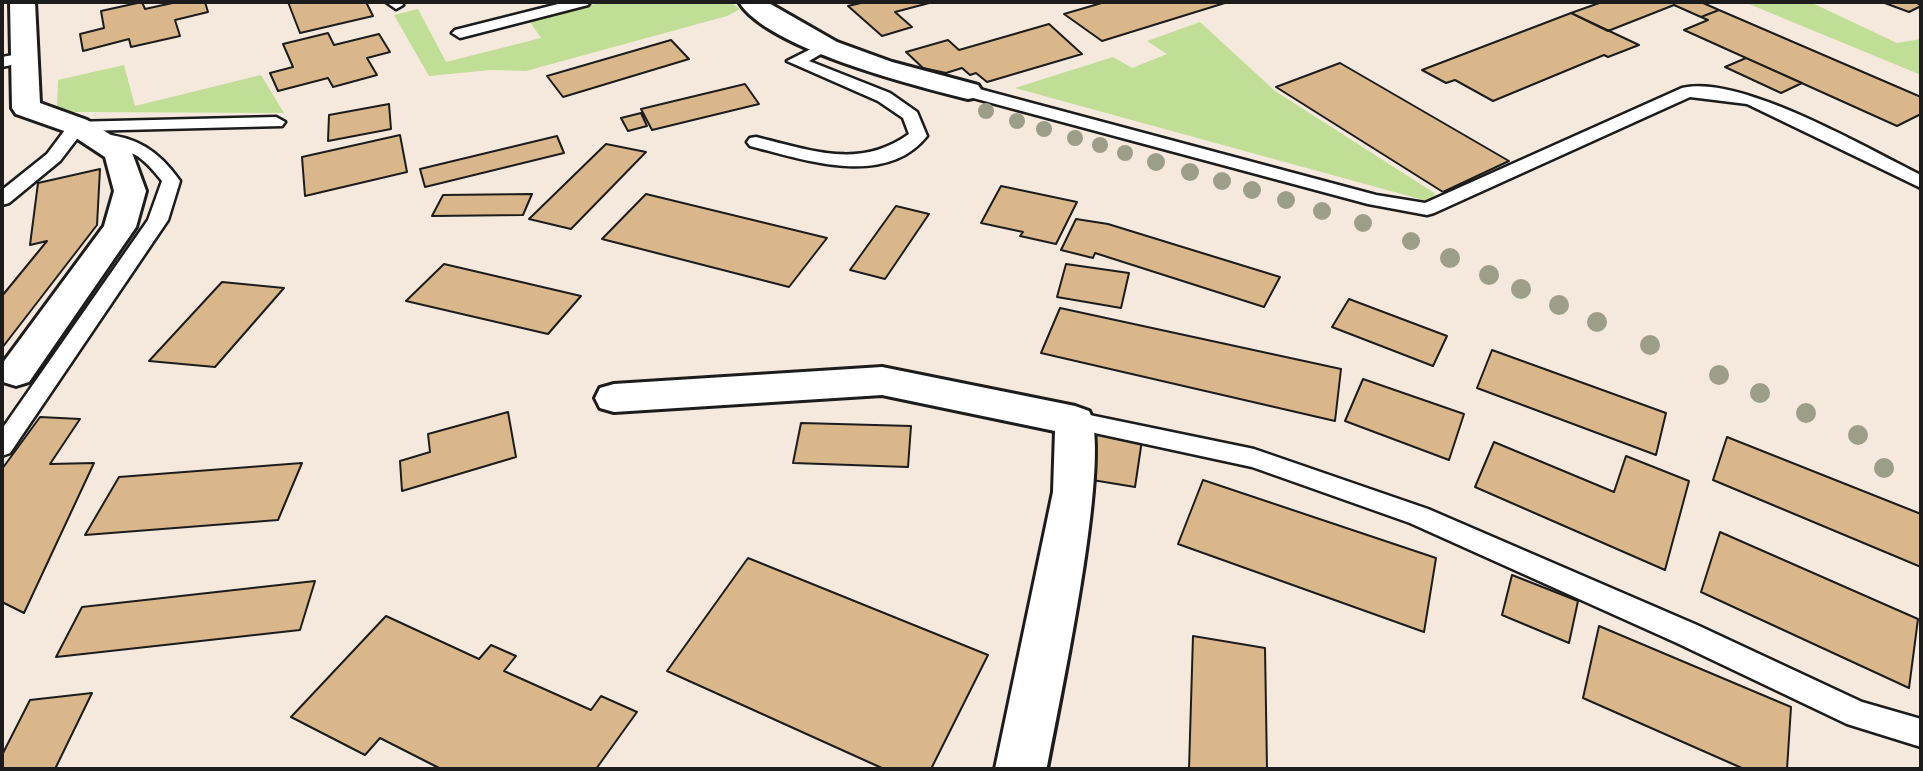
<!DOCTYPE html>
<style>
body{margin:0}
#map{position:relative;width:1923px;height:771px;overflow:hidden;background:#f4e9dc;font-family:Pangolin,sans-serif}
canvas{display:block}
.frame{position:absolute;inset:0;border:4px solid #1c1c1c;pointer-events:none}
</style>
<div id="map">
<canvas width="1923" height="771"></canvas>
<div class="frame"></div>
</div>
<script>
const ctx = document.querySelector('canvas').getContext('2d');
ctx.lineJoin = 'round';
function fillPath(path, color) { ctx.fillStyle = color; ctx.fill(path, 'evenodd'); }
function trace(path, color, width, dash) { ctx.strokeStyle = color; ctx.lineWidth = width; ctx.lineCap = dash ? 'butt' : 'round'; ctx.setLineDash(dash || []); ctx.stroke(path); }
const green = new Path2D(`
 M603 2H730L740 9 727 16 526 71 491 70 429 76 394 15 418 9 446 62 541 38 530 22Z
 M1744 2H1810L1897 43 1921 39V75Z
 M1200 22 1275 91 1436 194 1427 201 1015 88 1113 57 1132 68 1167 54 1147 41Z
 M124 65 135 106 261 75 284 113 74 112 57 107 58 80Z`);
const building = new Path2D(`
 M142 2 145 9 177 2H205L208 12 175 20 180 36 131 47 129 39 83 51 80 34 104 28 101 11Z
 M288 2H366L373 16 300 33Z
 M865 2H933L895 12 912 27 882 36 848 6Z
 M1105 2H1228L1102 41 1064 14Z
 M1602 2H1701L1719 10 1701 17 1674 5 1608 31 1571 13Z
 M1882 2H1916L1921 6 1909 12Z
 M1719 10 1921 97V114L1897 126 1684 30 1708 20 1701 17Z
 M1571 13 1639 45 1608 57 1604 55 1493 101 1455 80 1446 83 1422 70Z
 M1049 24 1082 54 987 82 976 73 970 75 962 68 946 73 923 68 906 52 948 40 959 50Z
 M328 33 334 45 379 34 390 52 367 58 377 75 333 87 328 78 278 91 270 73 293 67 283 44Z
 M671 40 689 59 563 97 547 76Z
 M1746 58 1802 83 1781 93 1725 67Z
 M1340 63 1509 161 1443 192 1276 87Z
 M745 84 759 104 652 130 641 109Z
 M389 104 391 129 328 141 329 115Z
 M641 113 647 126 628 131 621 118Z
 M400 135 407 172 305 196 302 157Z
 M557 136 564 153 425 187 420 169Z
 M606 144 646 152 571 229 529 219Z
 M100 169 97 225 2 348V296L47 241 30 245 38 183Z
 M1001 186 1077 202 1056 244 1020 236 1023 232 981 223Z
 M532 194 523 215 432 216 443 195Z
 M646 194 827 238 789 287 602 239Z
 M896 206 929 214 885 279 850 270Z
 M1076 219 1108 224 1280 277 1264 307 1095 253 1093 258 1061 250Z
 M444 264 581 296 548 334 406 301Z
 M1066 264 1129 273 1121 308 1057 297Z
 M222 282 284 288 215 367 149 361Z
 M1349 299 1447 336 1433 366 1332 327Z
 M1060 308 1341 369 1335 421 1041 353Z
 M1492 350 1666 413 1656 455 1477 388Z
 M1363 379 1464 414 1449 460 1345 421Z
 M508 412 516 457 402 491 400 461 430 452 428 434Z
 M40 417 80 419 50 464 94 463 24 613 2 602V469Z
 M801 423 911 426 908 467 793 463Z
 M1095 432 1142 440 1135 487 1086 479Z
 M1727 437 1921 514V567L1713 480Z
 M1494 442 1614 492 1626 456 1689 481 1665 570 1475 487Z
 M302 463 278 520 85 535 119 477Z
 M1203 480 1436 558 1424 632 1178 544Z
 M1720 532 1918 619 1909 688 1701 592Z
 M748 558 988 655 931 769H884L667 671Z
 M1512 575 1578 601 1569 643 1502 615Z
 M315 581 300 630 56 657 82 607Z
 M386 616 479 659 491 645 516 656 504 671 591 710 601 696 637 712 596 769H441L380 738 365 755 291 717Z
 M1599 626 1791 707 1787 769H1744L1583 698Z
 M1193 636 1265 648 1267 769H1189Z
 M92 693 55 769H2V755L30 700Z`);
const lane = new Path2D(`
 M386 2H401L403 5 396 9Z
 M566 2H590L588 5 460 38 452 33 455 30Z
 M825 42 833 47 809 61 890 93 917 112 927 136C885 189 802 159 750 146L747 142 750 138 756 137C810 150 859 170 909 134L903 118 878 101 787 61Z
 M24 53 32 58 30 61 2 67V57Z
 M968 86 1376 195 1425 203 1682 88C1740 74 1866 148 1921 175V188L1747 104 1690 97 1434 213 1427 215 1368 204 962 95 960 91Z
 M276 117 285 122 282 126 83 131 60 161 9 203 2 205V190L47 154 71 122Z
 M99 134C136 136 159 151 180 181L168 220 10 453 2 456V429L148 220 162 181C136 148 130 152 93 143L90 139 93 135Z
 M1075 412 1254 449 1428 509 1697 625 1862 702 1921 719V747L1847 724 1677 643 1410 523 1252 467 1067 427 1063 421 1067 415Z`);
const street = new Path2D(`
 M10 2H35L40 103 87 120 130 147 146 191 136 227 29 382 16 386 3 382 2 364 104 226 114 191 105 157 67 132 16 114 12 108Z
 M739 2H767L837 42 892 62 978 85 982 91 978 97 968 99C915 86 767 48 739 2Z
 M882 367 1075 406 1089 411C1113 454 1058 708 1047 769H995L1053 492 1055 431 882 395 614 412 600 408 595 398 600 388 614 384Z`);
const trees = [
 [986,111,8],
 [1017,121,8],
 [1044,129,8],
 [1075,138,8],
 [1100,145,8],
 [1125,153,8],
 [1156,162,9],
 [1190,172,9],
 [1222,181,9],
 [1252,190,9],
 [1286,200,9],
 [1322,211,9],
 [1363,223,9],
 [1411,241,9],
 [1450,258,10],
 [1489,275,10],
 [1521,289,10],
 [1559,305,10],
 [1597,322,10],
 [1650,345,10],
 [1719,375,10],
 [1760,393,10],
 [1806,413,10],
 [1858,435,10],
 [1884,468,10]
];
fillPath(green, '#c1de96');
fillPath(building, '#d9b78b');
trace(building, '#1c1c1c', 2);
trace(lane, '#1c1c1c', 5);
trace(street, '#1c1c1c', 6);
fillPath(lane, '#fff');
fillPath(street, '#fff');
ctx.fillStyle = '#9d9e8a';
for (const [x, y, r] of trees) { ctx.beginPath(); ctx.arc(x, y, r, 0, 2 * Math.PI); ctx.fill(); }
</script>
